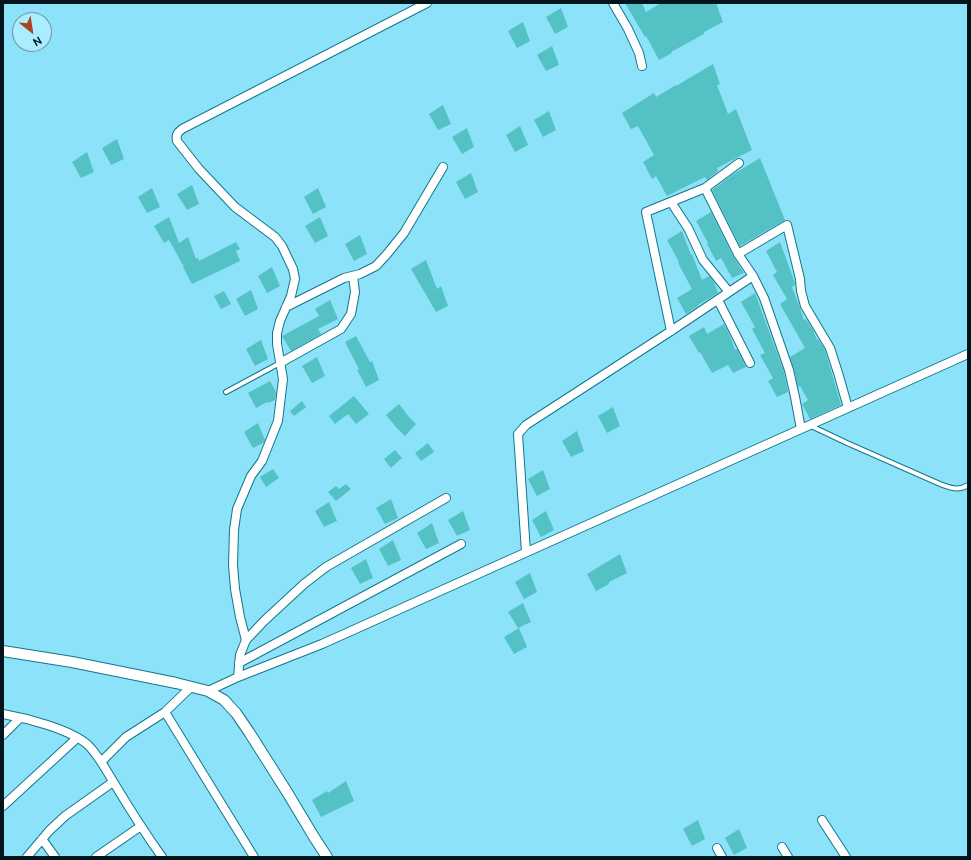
<!DOCTYPE html>
<style>
body{margin:0}
#map{position:relative;width:971px;height:860px;overflow:hidden;background:#8ce2f9;font-family:Ubuntu,sans-serif}
canvas{display:block}
.frame{position:absolute;inset:0;border:4px solid #00161c;pointer-events:none}
.north{position:absolute;left:12px;top:12px;width:40px;height:40px;box-sizing:border-box;background:#aaedff;border:1px solid #6697a4;border-radius:50%;rotate:150deg;font-size:11px;font-weight:700;line-height:16px;text-align:center;color:#00161c}
.north::after{content:'';display:block;margin:auto;width:14px;height:18px;background:#ab4325;clip-path:polygon(50% 0,100% 100%,50% 72%,0 100%)}
</style>
<div id="map">
<canvas width="971" height="860"></canvas>
<div class="frame"></div>
<div class="north">N</div>
</div>
<script>
const ctx = document.querySelector('canvas').getContext('2d');
ctx.lineJoin = 'round';
function fillPath(path, color) { ctx.fillStyle = color; ctx.fill(path, 'evenodd'); }
function trace(path, color, width, dash) { ctx.strokeStyle = color; ctx.lineWidth = width; ctx.lineCap = dash ? 'butt' : 'round'; ctx.setLineDash(dash || []); ctx.stroke(path); }
const building = new Path2D(`
 M625 3H642L646 12 661 3H716L723 22 704 32V34L671 52 672 53 659 60 646 36 645 37Z
 M561 8 568 27 555 34 546 17Z
 M523 22 530 41 517 48 508 31Z
 M552 46 559 65 546 71 537 55Z
 M713 64 720 84 717 85 728 114 736 109 752 150 717 168 718 171 707 180 705 177 667 196 656 176 652 179 643 162 654 155 638 126 631 129 622 113 654 93 656 97 676 85V86Z
 M443 105 451 124 438 130 429 114Z
 M549 111 556 130 543 137 534 120Z
 M520 126 528 145 515 152 506 135Z
 M467 128 474 147 462 154 452 137Z
 M117 139 124 159 111 165 102 148Z
 M87 152 94 172 81 178 72 162Z
 M760 158 785 220 740 246 712 190 732 175Z
 M471 173 478 192 465 199 456 182Z
 M192 185 199 204 187 210 177 194Z
 M152 188 160 207 147 213 138 197Z
 M318 188 326 207 313 214 304 197Z
 M711 212 733 256 744 273 732 278 721 258 716 261 707 244 708 243 696 221Z
 M169 217 179 243 188 237 196 259 198 258 199 261 236 242 240 249 236 251 240 261 192 284 183 267H184L169 240 164 243 154 226Z
 M320 217 328 236 315 243 305 226Z
 M682 231 691 255 692 254 702 280 709 276 714 282 718 293 698 305V306L686 314 677 298 692 289 678 263 679 262 667 240Z
 M360 235 367 254 354 261 345 244Z
 M780 242 795 283V285L792 287 800 308 804 320 806 319 813 330 817 340 818 339 825 350 841 405 810 419 802 404 808 400 800 386 798 387 794 369 790 357 805 348 780 304 787 299 773 275 777 272 766 251Z
 M426 260 437 289 441 286 448 306 436 312 411 269Z
 M272 267 280 286 267 293 258 276Z
 M251 290 258 309 245 316 236 299Z
 M224 291 231 304 221 309 214 296Z
 M755 293 784 372 788 392 777 397 768 381 773 378 760 355 765 353 752 329 755 327 741 302Z
 M330 300 338 319 318 329 321 334 291 351 282 336 319 316 315 309Z
 M724 324 730 336 735 350 737 349 746 367 733 373 728 365 712 373 700 352 699 353 689 336 704 327 707 334Z
 M356 336 370 362 372 361 379 380 366 387 357 370 359 369 345 342Z
 M261 340 268 359 255 366 246 349Z
 M317 357 325 376 312 383 302 366Z
 M270 381 276 392 275 400 268 403 267 402 256 408 248 393Z
 M354 396 369 414 356 424 348 414 335 424 329 416Z
 M302 401 306 407 294 416 290 411Z
 M399 404 409 417 416 424 405 436 396 427 386 415Z
 M613 407 620 426 607 433 598 416Z
 M258 423 265 440 263 443 253 448 244 432Z
 M577 431 584 451 571 457 562 441Z
 M428 443 434 452 421 461 415 453Z
 M395 450 402 458 391 468 384 459Z
 M273 469 279 478 266 487 260 477Z
 M543 470 550 489 537 496 528 479Z
 M346 484 351 489 336 501 328 492 336 486 339 489Z
 M391 499 398 518 385 524 376 508Z
 M329 502 337 521 324 527 315 511Z
 M463 511 470 530 457 536 448 520Z
 M546 511 554 530 541 537 532 520Z
 M432 523 439 543 426 549 417 533Z
 M393 540 401 560 388 566 379 549Z
 M620 554 627 573 609 582V584L596 591 587 574Z
 M366 559 373 578 360 584 351 568Z
 M530 573 537 592 524 599 515 582Z
 M523 603 531 622 518 628 508 612Z
 M519 628 527 647 514 654 504 637Z
 M346 781 354 801 321 817 312 800 327 791 328 793Z
 M698 820 705 839 692 846 683 829Z
 M739 829 747 848 734 855 725 838Z`);
const service = new Path2D(`
 M226 392 280 363
 M809 425 847 443 940 484C950 488 959 491 968 485`);
const minor = new Path2D(`
 M613 3 628 29 639 53 642 66
 M705 188 738 254 753 276 764 298 789 370 795 397 801 429
 M671 202 688 228 703 260 729 292
 M738 254 787 225 800 279 801 291 805 306 830 348 839 376 848 408
 M718 300 750 363
 M286 307 344 278 360 274 376 266 387 254 404 233 443 167
 M671 331 646 212 705 188 739 163
 M280 363 341 329 351 314 355 292 353 276
 M526 552 518 434 526 425 671 331 753 276
 M246 640 240 617 235 589 233 565 234 530 237 509 251 476 262 461 278 421 283 379 277 344V333L280 321 291 296 295 279 293 269 282 246 275 237 235 207 199 169 177 141C176 135 177 133 182 129L427 3
 M239 663 461 544
 M238 677 240 655 246 640 264 621 304 584 326 567 446 498
 M208 691 238 677 322 644 968 354
 M165 712 254 857
 M3 714C26 718 70 729 88 745 99 756 106 770 114 783 129 808 145 833 162 857
 M3 735 20 718
 M102 761 126 737 165 712 191 687
 M3 806 77 738
 M822 820 846 857
 M42 839 55 857
 M782 847 788 857
 M717 848 722 857
 M27 857 49 831 65 816 113 782
 M96 857 141 826`);
const tertiary = new Path2D(`
 M3 651 72 662 176 683 208 691 224 700 236 713 249 732 287 792 314 837 327 857`);
fillPath(building, '#54c2c4');
trace(service, '#13768b', 6);
trace(minor, '#13768b', 10);
trace(tertiary, '#13768b', 12);
trace(service, '#fff', 4);
trace(minor, '#fff', 8);
trace(tertiary, '#fff', 10);
</script>
